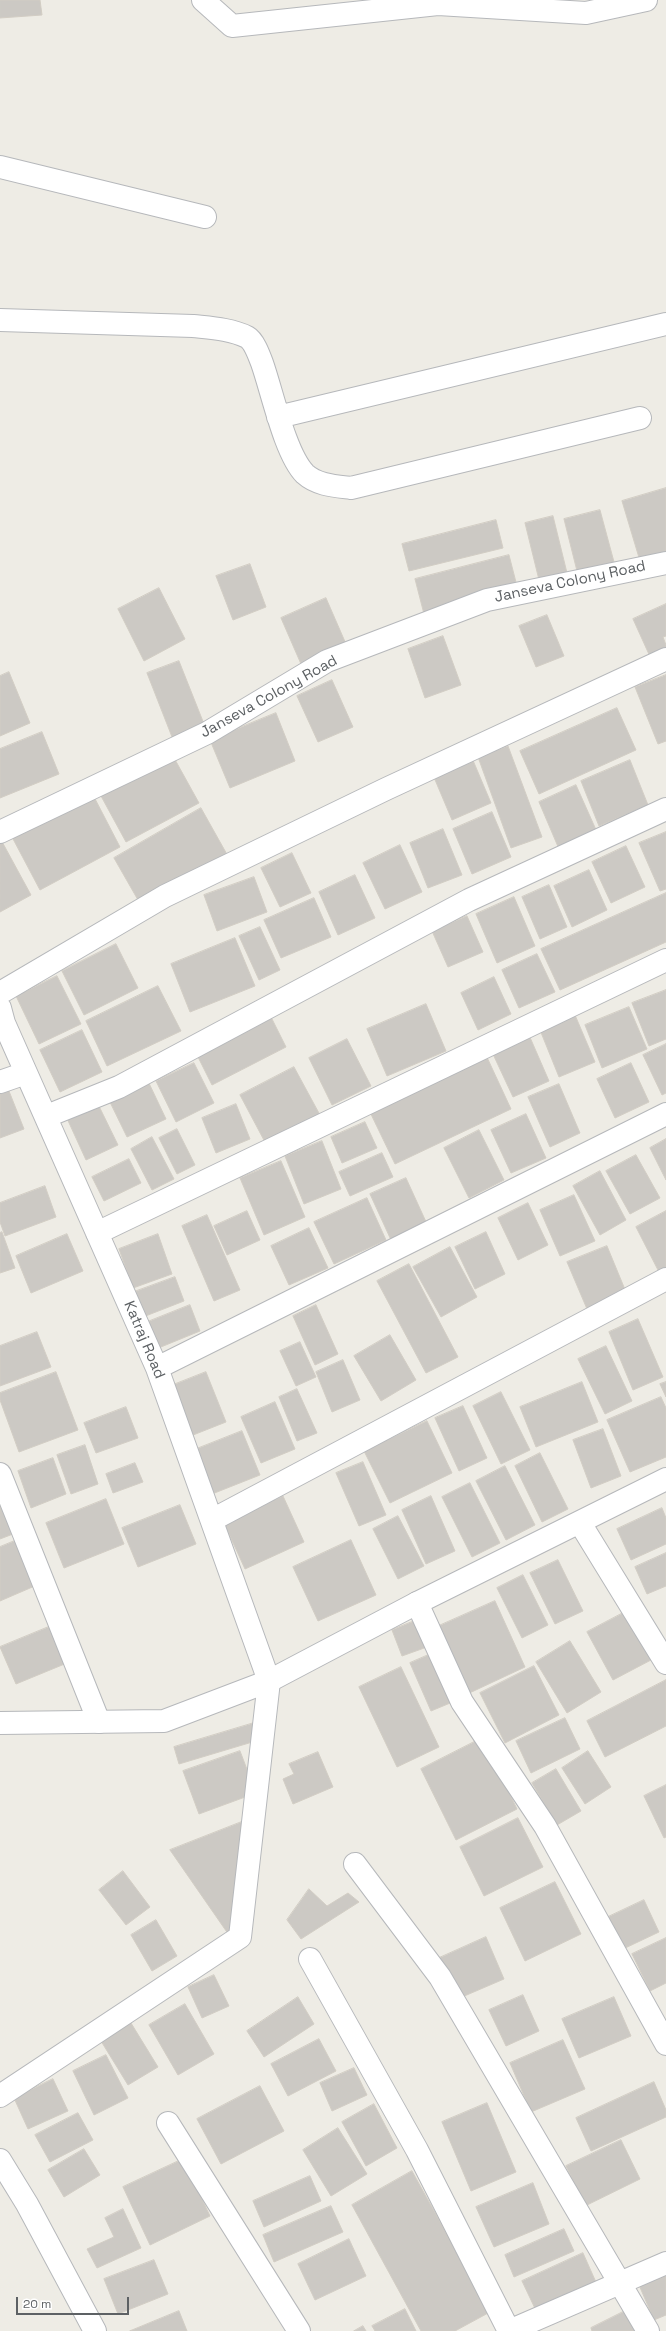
<!DOCTYPE html>
<style>
body{margin:0}
#map{position:relative;width:666px;height:2331px;overflow:hidden;background:#eeece5;font-family:"Space Grotesk",sans-serif}
canvas{display:block}
.scale{position:absolute;left:16px;top:2297px;width:113px;height:18px;box-sizing:border-box;border:2px solid #5d6164;border-top:0;padding-left:5px;font-size:12px;line-height:14px;white-space:nowrap;color:#5d6164;-webkit-text-stroke:3px #fff;paint-order:stroke}
</style>
<div id="map">
<canvas width="666" height="2331"></canvas>
<div class="scale">20 m</div>
</div>
<script>
const ctx = document.querySelector('canvas').getContext('2d');
ctx.lineJoin = 'round';
function fillPath(path, color) { ctx.fillStyle = color; ctx.fill(path, 'evenodd'); }
function trace(path, color, width, dash) { ctx.strokeStyle = color; ctx.lineWidth = width; ctx.lineCap = dash ? 'butt' : 'round'; ctx.setLineDash(dash || []); ctx.stroke(path); }
function write(font, color, halo, rows, align = 'center') {
  ctx.font = font + ' "Space Grotesk",sans-serif'; ctx.lineWidth = 3; ctx.setLineDash([]); ctx.textBaseline = 'middle'; ctx.strokeStyle = halo; ctx.fillStyle = color; for (const [text, x, y, turn = 0] of rows) {
    ctx.save(); ctx.translate(x, y); ctx.rotate((+turn || 0) * Math.PI / 180); ctx.textAlign = isNaN(turn) ? turn : align; if (halo) ctx.strokeText(text, 0, 0); ctx.fillText(text, 0, 0); ctx.restore();
  }
}
const building = new Path2D(`
 M0 0H40L42 15 0 18Z
 M666 488V552L640 561 622 501Z
 M600 510 614 562 577 571 564 519Z
 M553 516 568 577 540 584 525 523Z
 M496 520 503 548 409 571 402 544Z
 M509 555 518 590 424 614 415 579Z
 M250 564 266 607 233 620 216 576Z
 M159 588 185 639 144 661 118 609Z
 M326 598 346 644 301 664 281 618Z
 M666 604V636L663 637 666 645V655L652 661 633 619Z
 M547 615 564 656 536 667 519 626Z
 M443 636 461 685 425 698 408 649Z
 M179 661 206 729 174 742 147 673Z
 M9 672 30 723 0 736V676Z
 M666 675V741L658 744 635 687Z
 M332 680 353 727 318 742 297 696Z
 M617 708 636 750 539 794 520 751Z
 M276 713 295 761 230 788 210 740Z
 M42 732 59 774 0 798V749Z
 M508 746 542 837 511 848 478 757Z
 M173 756 199 803 126 842 101 796Z
 M472 758 491 803 452 820 433 775Z
 M630 760 648 805 599 826 581 781Z
 M576 785 597 832 559 849 539 802Z
 M92 793 120 847 40 890 12 837Z
 M201 808 229 858 142 907 114 858Z
 M492 812 511 857 472 874 453 829Z
 M443 829 462 875 428 888 410 843Z
 M666 832V889L660 891 639 843Z
 M0 838 31 895 0 912Z
 M400 845 422 892 385 909 363 863Z
 M626 846 645 887 611 903 592 862Z
 M292 853 311 893 280 907 261 868Z
 M589 870 607 910 572 927 554 886Z
 M355 875 375 918 338 935 319 892Z
 M254 877 267 912 217 931 204 895Z
 M549 885 567 927 540 939 522 897Z
 M666 893V942L560 990 541 949Z
 M514 897 535 946 497 963 476 914Z
 M314 898 331 937 281 958 264 920Z
 M467 916 483 952 448 967 432 931Z
 M260 927 280 970 259 980 239 936Z
 M235 938 255 986 190 1012 171 964Z
 M116 944 138 988 84 1015 62 971Z
 M537 954 555 992 519 1008 502 970Z
 M57 976 81 1024 39 1044 16 996Z
 M494 977 511 1014 478 1030 461 993Z
 M158 986 181 1031 107 1066 86 1021Z
 M666 990V1039L649 1046 632 1003Z
 M426 1004 446 1051 387 1076 367 1029Z
 M629 1007 647 1049 602 1068 585 1025Z
 M268 1011 286 1047 212 1085 194 1049Z
 M575 1015 595 1062 559 1077 540 1030Z
 M82 1030 102 1072 60 1092 40 1050Z
 M529 1035 549 1081 513 1097 492 1052Z
 M347 1039 371 1086 332 1105 309 1058Z
 M666 1044V1093L662 1095 643 1055Z
 M485 1053 511 1109 395 1164 368 1108Z
 M194 1063 214 1103 176 1122 156 1081Z
 M631 1063 649 1102 615 1118 597 1079Z
 M294 1067 320 1115 266 1144 240 1095Z
 M147 1079 166 1119 127 1137 108 1098Z
 M559 1084 580 1133 550 1147 528 1097Z
 M7 1086 24 1129 0 1138V1089Z
 M96 1100 118 1145 86 1160 65 1114Z
 M236 1104 250 1139 216 1153 202 1118Z
 M526 1114 546 1158 511 1173 491 1130Z
 M365 1122 377 1148 342 1163 331 1137Z
 M177 1129 195 1165 177 1174 159 1138Z
 M479 1130 504 1180 469 1198 444 1148Z
 M152 1137 174 1179 152 1190 131 1149Z
 M666 1139V1180L650 1148Z
 M322 1141 341 1189 304 1204 285 1156Z
 M382 1153 393 1177 350 1196 339 1172Z
 M636 1155 660 1198 630 1214 606 1171Z
 M129 1159 141 1183 104 1201 92 1177Z
 M281 1161 305 1217 264 1235 240 1178Z
 M600 1171 626 1220 600 1235 573 1186Z
 M406 1178 427 1224 391 1240 370 1194Z
 M45 1186 56 1217 5 1236 0 1222V1203Z
 M574 1195 595 1241 560 1256 540 1210Z
 M367 1198 386 1240 334 1264 314 1222Z
 M528 1203 548 1245 518 1260 498 1218Z
 M247 1211 260 1240 227 1255 214 1226Z
 M666 1211V1270L660 1274 636 1227Z
 M207 1215 240 1290 214 1301 182 1226Z
 M309 1228 328 1268 289 1285 271 1246Z
 M2 1232 15 1268 0 1273V1233Z
 M486 1232 505 1274 475 1289 455 1247Z
 M67 1234 83 1271 31 1293 16 1256Z
 M158 1234 172 1274 133 1288 119 1249Z
 M607 1246 626 1292 587 1309 567 1262Z
 M450 1247 477 1297 441 1317 413 1267Z
 M409 1264 458 1357 426 1373 377 1281Z
 M175 1277 184 1301 143 1317 134 1292Z
 M190 1305 200 1331 156 1349 145 1323Z
 M316 1305 338 1354 315 1365 293 1316Z
 M638 1319 663 1377 633 1390 609 1332Z
 M37 1332 51 1367 0 1386V1346Z
 M390 1335 416 1380 381 1401 354 1356Z
 M300 1342 316 1377 296 1386 280 1351Z
 M606 1346 632 1401 605 1414 578 1359Z
 M343 1360 360 1400 332 1412 316 1372Z
 M56 1372 78 1430 19 1452 0 1400V1393Z
 M206 1372 226 1422 188 1437 168 1387Z
 M582 1382 598 1422 536 1447 520 1407Z
 M666 1382V1397L660 1384Z
 M297 1389 317 1433 297 1441 279 1397Z
 M501 1392 530 1450 501 1464 473 1406Z
 M661 1397 666 1408V1457L630 1472 607 1420Z
 M275 1402 295 1449 261 1463 241 1417Z
 M463 1406 487 1458 459 1471 435 1418Z
 M126 1407 138 1438 96 1453 84 1423Z
 M427 1421 452 1473 390 1503 364 1451Z
 M603 1429 621 1476 591 1488 573 1440Z
 M242 1431 260 1475 212 1494 194 1450Z
 M85 1445 98 1484 71 1494 57 1455Z
 M540 1453 568 1509 542 1522 515 1466Z
 M53 1458 66 1494 31 1508 18 1471Z
 M363 1462 386 1515 359 1526 336 1473Z
 M135 1463 143 1482 113 1493 106 1474Z
 M505 1466 535 1525 506 1540 476 1481Z
 M470 1483 500 1543 472 1557 442 1497Z
 M283 1496 304 1542 245 1569 224 1523Z
 M431 1496 455 1551 426 1564 402 1510Z
 M106 1499 124 1544 64 1568 46 1523Z
 M0 1501 13 1534 0 1539Z
 M180 1505 196 1544 138 1567 122 1528Z
 M662 1508 666 1518V1544L631 1560 617 1529Z
 M398 1516 424 1566 398 1579 373 1529Z
 M17 1540 37 1585 0 1601V1547Z
 M351 1540 376 1595 318 1621 293 1567Z
 M666 1553V1586L647 1594 635 1567Z
 M558 1560 583 1611 555 1624 530 1573Z
 M523 1575 548 1625 522 1638 497 1588Z
 M495 1601 525 1667 463 1696 432 1629Z
 M625 1612 651 1660 613 1680 587 1632Z
 M417 1620 427 1647 402 1656 392 1630Z
 M51 1626 67 1663 16 1684 0 1647Z
 M570 1641 601 1692 567 1713 536 1662Z
 M433 1653 455 1701 431 1711 410 1663Z
 M534 1666 559 1715 505 1743 480 1693Z
 M401 1667 439 1747 397 1767 359 1687Z
 M666 1680V1726L605 1757 587 1721Z
 M565 1718 580 1749 531 1773 516 1741Z
 M254 1723 259 1740 179 1764 174 1747Z
 M482 1738 517 1809 456 1840 421 1769Z
 M240 1751 256 1793 199 1814 183 1771Z
 M588 1751 611 1787 585 1804 562 1768Z
 M318 1752 333 1787 293 1804 283 1779 294 1774 289 1764Z
 M556 1769 581 1811 557 1825 532 1783Z
 M666 1785V1837L664 1838 644 1796Z
 M518 1818 543 1867 484 1896 460 1847Z
 M244 1821 231 1938 170 1850Z
 M123 1871 150 1907 126 1925 99 1890Z
 M555 1882 581 1934 525 1961 500 1908Z
 M309 1889 327 1906 348 1893 359 1902 301 1939 287 1920Z
 M644 1900 659 1932 621 1950 606 1918Z
 M156 1920 177 1956 152 1971 131 1935Z
 M486 1937 504 1979 455 2000 437 1959Z
 M666 1938V1983L650 1991 632 1954Z
 M214 1975 229 2006 202 2018 188 1987Z
 M523 1995 539 2031 506 2046 489 2010Z
 M298 1997 314 2024 264 2057 247 2031Z
 M614 1997 631 2036 579 2058 562 2019Z
 M185 2004 214 2054 178 2075 149 2025Z
 M131 2023 158 2067 128 2085 101 2041Z
 M319 2039 336 2071 288 2096 271 2064Z
 M563 2040 585 2089 531 2112 510 2063Z
 M106 2055 128 2098 94 2115 73 2071Z
 M354 2068 367 2095 332 2111 320 2083Z
 M53 2079 68 2111 28 2129 14 2098Z
 M654 2082 666 2110V2117L591 2151 576 2118Z
 M260 2086 284 2131 221 2164 197 2119Z
 M487 2103 516 2172 471 2191 442 2122Z
 M374 2104 397 2148 366 2166 342 2122Z
 M78 2113 93 2140 50 2162 35 2135Z
 M338 2128 367 2174 331 2196 303 2150Z
 M621 2140 640 2179 585 2206 566 2166Z
 M84 2149 100 2175 64 2197 48 2170Z
 M183 2159 210 2216 150 2245 123 2187Z
 M412 2171 490 2312 455 2331H421L352 2205Z
 M310 2176 321 2201 264 2227 253 2201Z
 M533 2183 549 2224 494 2247 476 2207Z
 M331 2206 343 2232 274 2262 263 2235Z
 M123 2209 141 2248 97 2268 87 2249 114 2237 105 2218Z
 M564 2229 574 2251 514 2277 505 2255Z
 M349 2239 366 2276 315 2300 298 2264Z
 M583 2253 599 2289 539 2317 522 2281Z
 M154 2260 168 2294 118 2314 104 2279Z
 M666 2273V2315L654 2320 639 2285Z
 M405 2309 416 2331H375L372 2326Z
 M627 2310 636 2331H592L591 2328Z
 M179 2311 187 2331H130Z
 M363 2326 366 2331H354Z`);
const minor = new Path2D(`
 M203 0 232 26 438 4 586 13 646 0
 M0 167 205 217
 M0 320 193 326C211 328 231 329 247 337 254 341 259 355 262 363 272 391 285 454 305 474 317 485 335 486 351 488L640 418
 M278 417 666 324
 M0 832 207 733 327 661 487 600 666 563
 M0 993 165 896 386 789 666 659
 M0 1008 4 1023 157 1368 269 1681 240 1937 0 2096
 M0 1082 26 1073
 M47 1116 119 1087 469 900 666 809
 M97 1233 666 960
 M157 1368 666 1114
 M0 1474 99 1722
 M212 1520 666 1279
 M580 1523 666 1663
 M417 1603 462 1702 545 1826 666 2044
 M355 1864 440 1977 648 2331
 M310 1959 417 2150 509 2331
 M168 2123 299 2331
 M0 2160 27 2204 95 2331
 M509 2331 666 2263`);
const tertiary = new Path2D(`
 M0 1723 164 1721 269 1681 417 1603 666 1479`);
const streetNames = [
 ["Janseva Colony Road",570,582,-12],
 ["Janseva Colony Road",269,697,-29],
 ["Katraj Road",144,1340,67]
];
fillPath(building, '#ccc9c4');
trace(building, '#d2cdc4', 1);
trace(minor, '#b6b8bb', 24);
trace(tertiary, '#b6b8bb', 24);
trace(minor, '#fff', 22);
trace(tertiary, '#fff', 22);
write('15px', '#5d6164', '#fff', streetNames);
</script>
